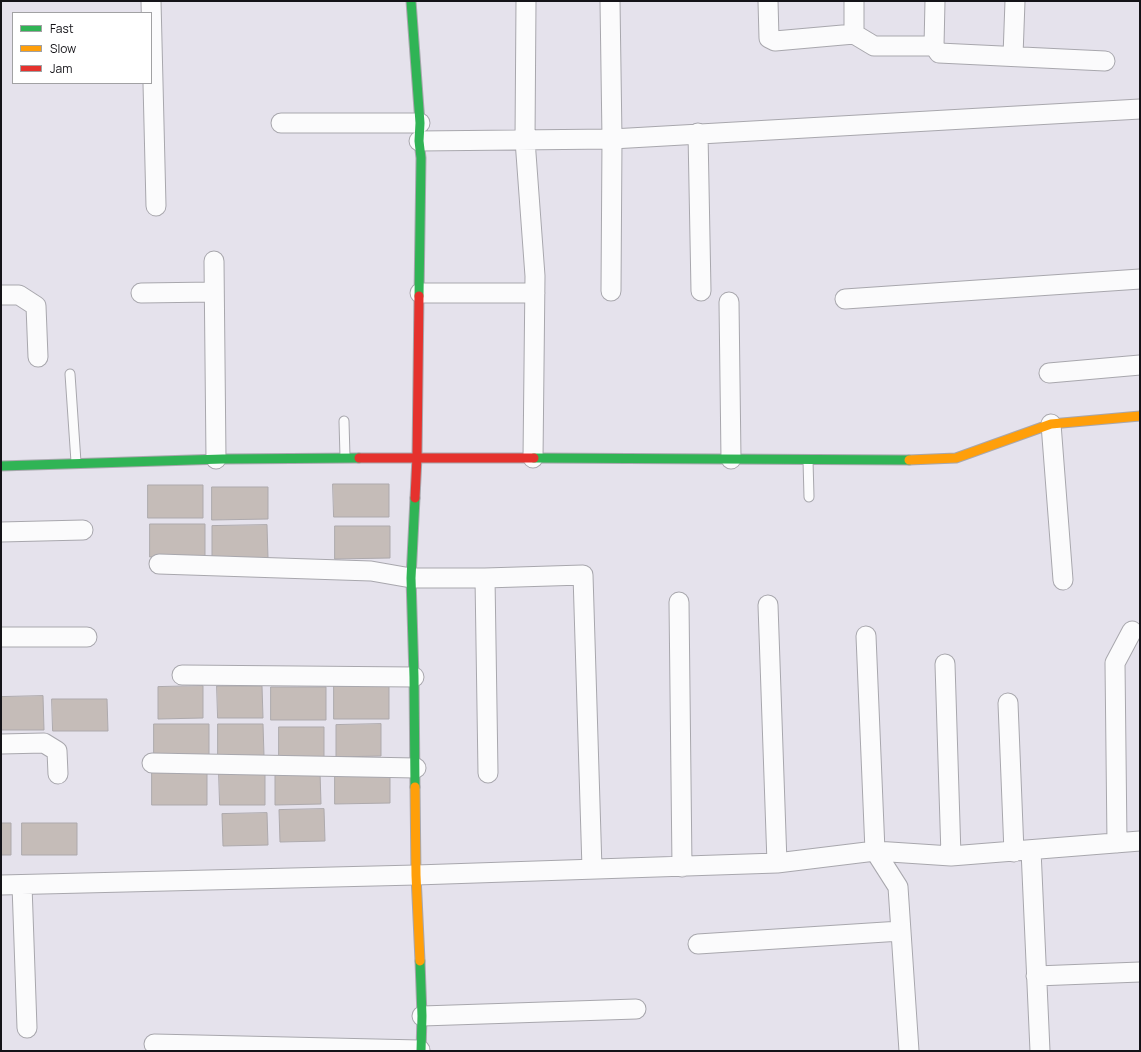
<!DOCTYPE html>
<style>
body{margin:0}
#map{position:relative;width:1141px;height:1052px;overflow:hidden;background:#e5e2ec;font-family:Manrope,sans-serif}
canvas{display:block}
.frame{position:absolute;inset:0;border:2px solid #141318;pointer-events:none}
.legend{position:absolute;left:12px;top:12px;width:140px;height:72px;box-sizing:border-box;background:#fff;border:1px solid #a1a1a3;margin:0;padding:5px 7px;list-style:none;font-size:12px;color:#141318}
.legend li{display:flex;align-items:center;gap:8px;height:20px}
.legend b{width:20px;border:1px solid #a1a1a3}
</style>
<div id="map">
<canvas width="1141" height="1052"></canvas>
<div class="frame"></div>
<ul class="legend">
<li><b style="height:5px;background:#30b455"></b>Fast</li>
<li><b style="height:5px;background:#ff9f0a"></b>Slow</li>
<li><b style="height:5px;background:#e5322d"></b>Jam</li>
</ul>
</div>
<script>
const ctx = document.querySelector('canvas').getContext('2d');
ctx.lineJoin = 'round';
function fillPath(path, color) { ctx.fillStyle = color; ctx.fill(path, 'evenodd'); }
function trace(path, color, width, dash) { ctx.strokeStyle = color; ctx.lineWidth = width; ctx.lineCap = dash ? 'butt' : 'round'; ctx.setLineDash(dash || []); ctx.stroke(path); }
const building = new Path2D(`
 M333 484H389V517H334Z
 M148 485H203V518H148Z
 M212 487H268V519L212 520Z
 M150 524H205V556L150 557Z
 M267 525 268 558H212V526Z
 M335 526H390V558L335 559Z
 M203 686V718L158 719V687Z
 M217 686H262L263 718H218Z
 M334 686H389V719H334Z
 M271 687H326V720H271Z
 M43 696 44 730H1V697Z
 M52 699H107L108 731H53Z
 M154 724H209V757H154Z
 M218 724H263L264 756H218Z
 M381 724V756L336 757V725Z
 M279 727H324V759H279Z
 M335 771H390V803L335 804Z
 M152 772H207V805H152Z
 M320 772 321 804 275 805V773Z
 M219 773H265V805H220Z
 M324 809 325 841 280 842 279 810Z
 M267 813 268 845 223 846 222 814Z
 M1 823H11V855H1Z
 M22 823H77V855H22Z`);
const lane = new Path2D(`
 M70 374 76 462
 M344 421 345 457
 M808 460 809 497`);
const street = new Path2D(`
 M151 1 156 206
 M526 1 525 140 535 276 533 458
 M610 1 612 139 611 291
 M768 1 769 38 775 41 854 34 874 46H934L935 1
 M854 34V1
 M934 46 939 53 1105 61
 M1013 56 1015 1
 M281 123H420
 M698 133 701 291
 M419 141 612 139 1140 109
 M214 261 216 459
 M141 293 214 292
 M420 293H535
 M1 295H19L36 306 38 357
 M845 299 1140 279
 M729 302 731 459
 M1049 373 1140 365
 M1051 424 1063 580
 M1 532 83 530
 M159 564 371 571 411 578H485L583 575 592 869
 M485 578 488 773
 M679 602 682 867
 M768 605 777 863
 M866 636 875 851 898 887 909 1051
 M1 637H87
 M945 664 951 856
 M182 675 414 677
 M1008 703 1014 852
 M1 744 44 743 57 751 58 774
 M152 763 416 768
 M1117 843 1115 663 1132 631
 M1031 850 1040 1051
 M1 885 416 875 777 863 875 851 951 856 1140 841
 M22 885 27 1028
 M698 944 901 931
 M1036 976 1140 972
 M422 1016 636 1009
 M154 1044 420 1050`);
const fast = new Path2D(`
 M411 1 420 123 419 141 421 158 419 296
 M534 458 909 460
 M1 466 223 459 359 458
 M415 498 411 578 414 677 415 787
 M420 961 422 1016 421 1051`);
const slow = new Path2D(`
 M909 460 956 458 1051 424 1140 416
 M415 787 416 875 420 961`);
const jam = new Path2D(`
 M359 458H534
 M415 498 417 457 419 296`);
fillPath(building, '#c5bcb8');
trace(building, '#ada9ac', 1);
trace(lane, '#a8a7ad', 11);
trace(street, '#a8a7ad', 21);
trace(fast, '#a8a7ad', 11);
trace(slow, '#a8a7ad', 11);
trace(jam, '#a8a7ad', 11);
trace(lane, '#fbfbfc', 9);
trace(street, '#fbfbfc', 19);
trace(fast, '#30b455', 9);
trace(slow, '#ff9f0a', 9);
trace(jam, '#e5322d', 9);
</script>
